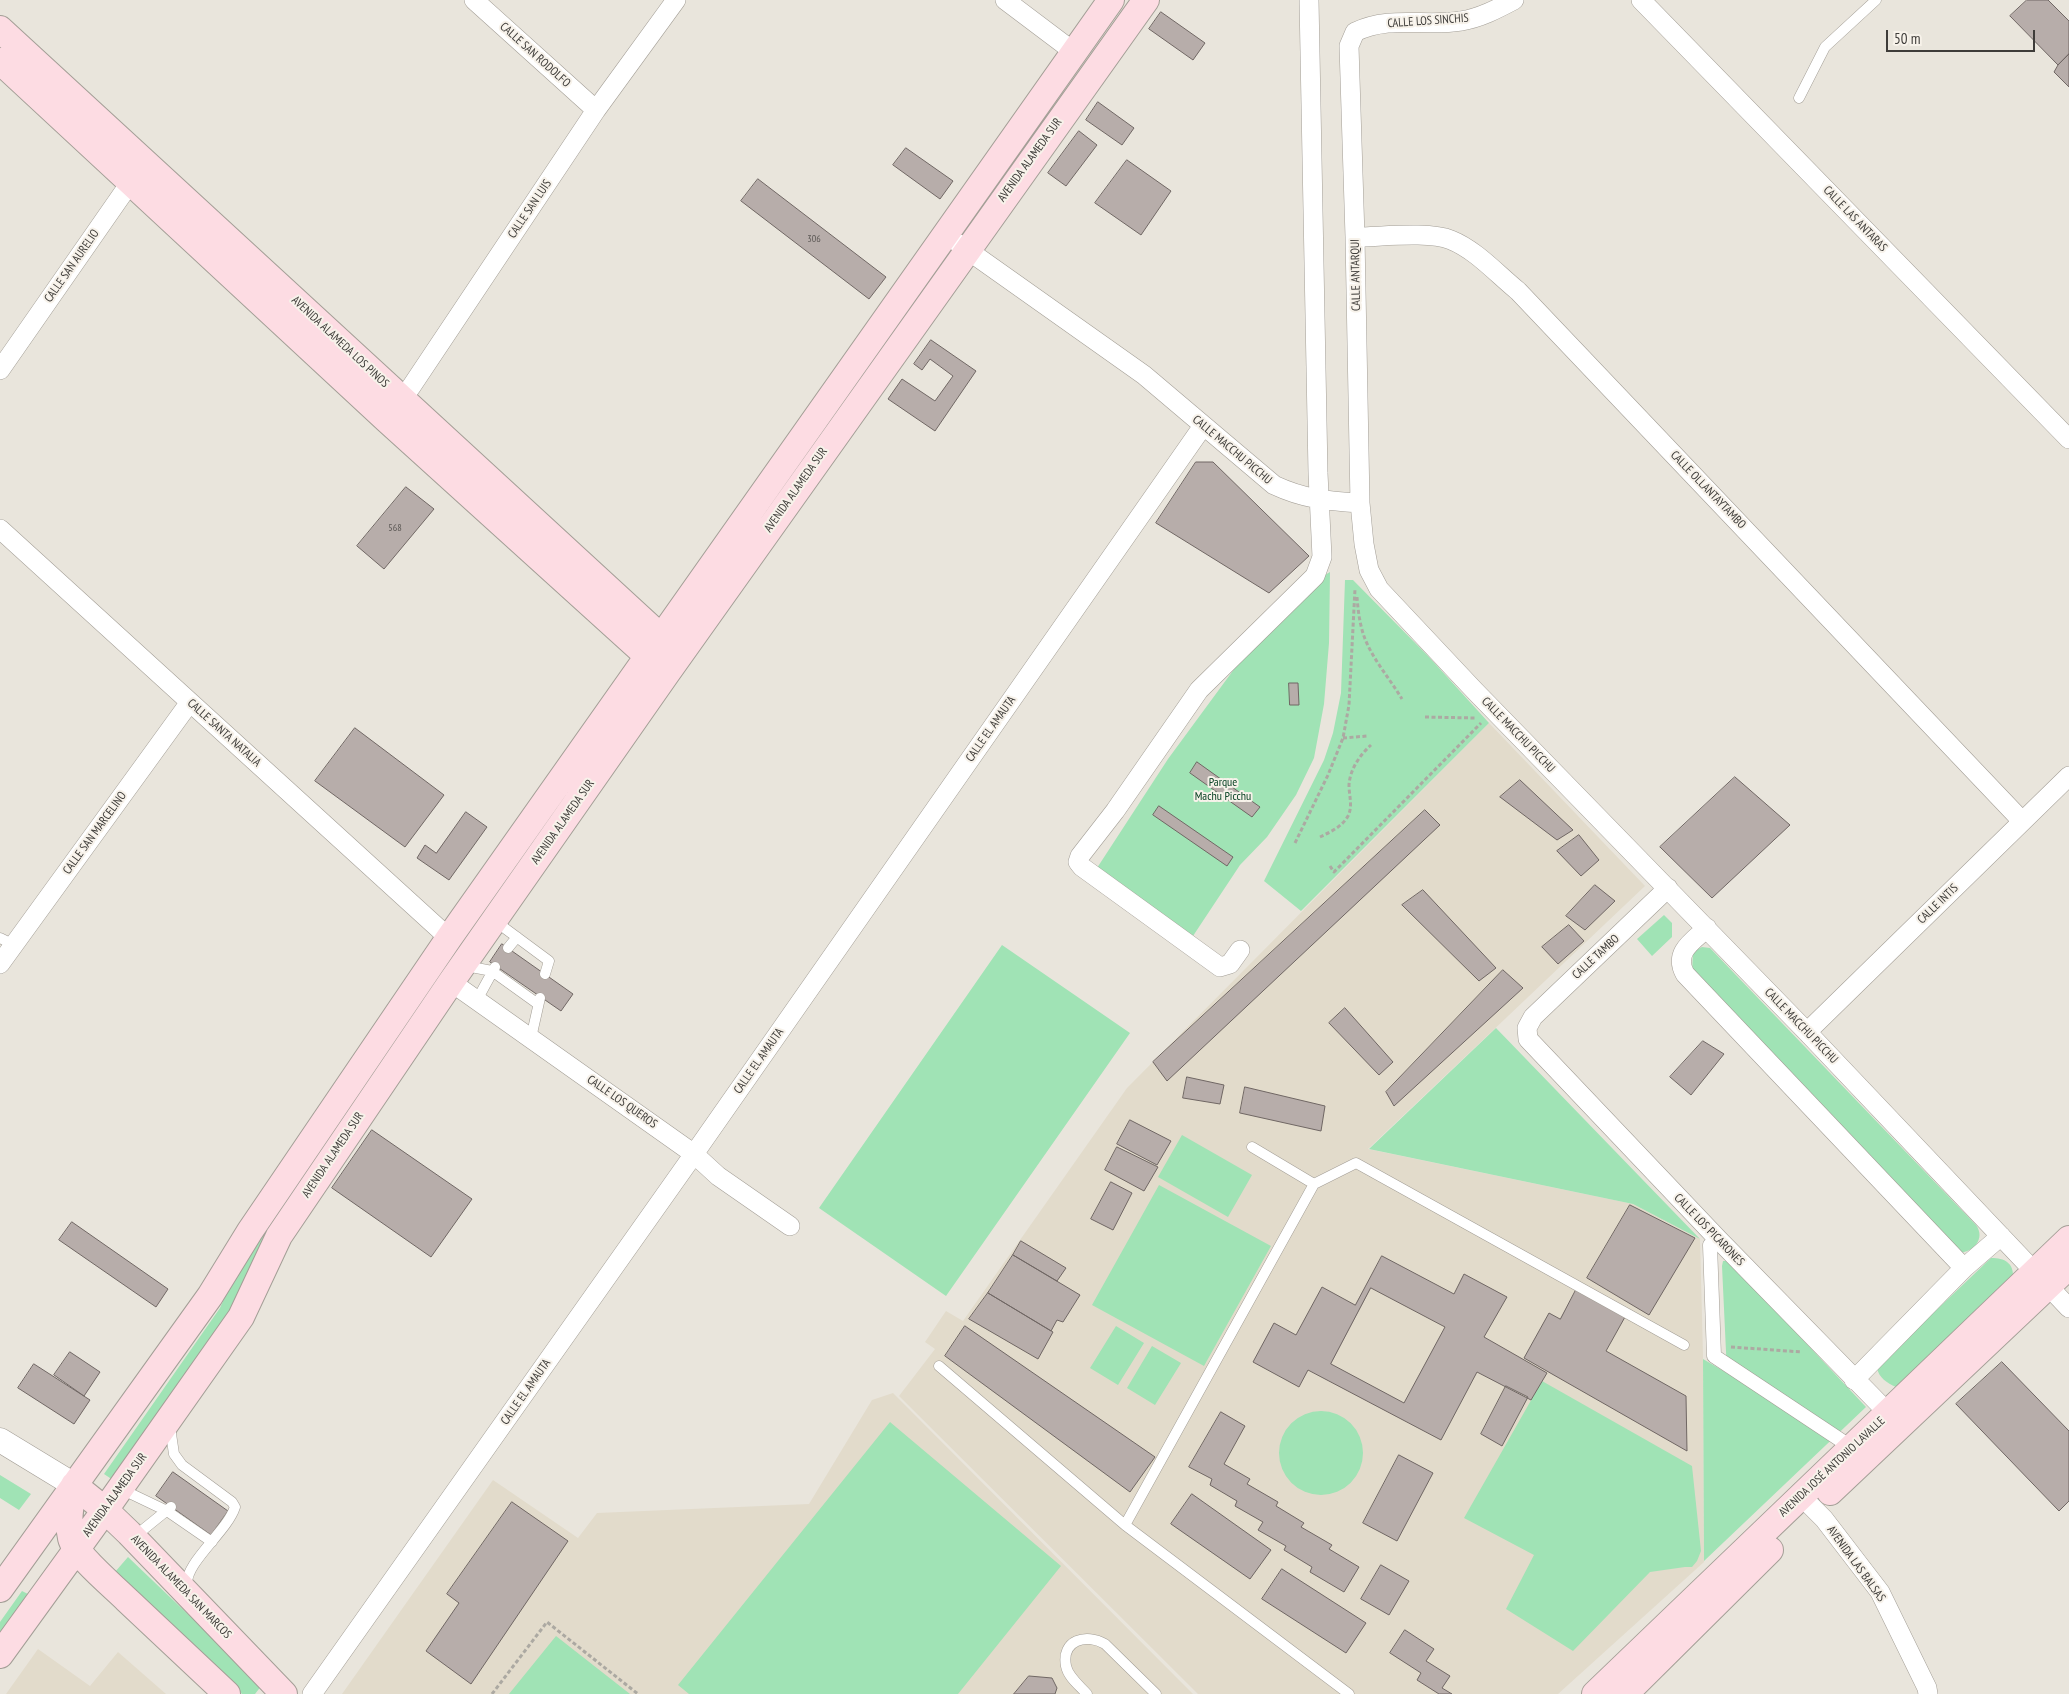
<!DOCTYPE html>
<meta charset="utf-8">
<style>
body{margin:0}
#map{position:relative;width:2069px;height:1694px;overflow:hidden;background:#e9e5dc;font-family:"PT Sans Narrow",sans-serif}
canvas{display:block}
.scale{position:absolute;left:1886px;top:30px;width:149px;height:22px;box-sizing:border-box;border:2px solid #3e3c39;border-top:0;padding-left:6px;font-size:15px;line-height:18px;white-space:nowrap;color:#3e3c39;-webkit-text-stroke:4px #f7f2ea;paint-order:stroke}
</style>
<div id="map">
<canvas width="2069" height="1694"></canvas>
<div class="scale">50 m</div>
</div>
<script>
const ctx = document.querySelector('canvas').getContext('2d');
ctx.lineJoin = 'round';
function fillPath(path, color) { ctx.fillStyle = color; ctx.fill(path, 'evenodd'); }
function trace(path, color, width, dash) { ctx.strokeStyle = color; ctx.lineWidth = width; ctx.lineCap = dash ? 'butt' : 'round'; ctx.setLineDash(dash || []); ctx.stroke(path); }
function write(font, color, halo, rows, align = 'center') {
  ctx.font = font + ' "PT Sans Narrow",sans-serif'; ctx.lineWidth = 4; ctx.setLineDash([]); ctx.textBaseline = 'middle'; ctx.strokeStyle = halo; ctx.fillStyle = color; for (const [text, x, y, turn = 0] of rows) {
    ctx.save(); ctx.translate(x, y); ctx.rotate((+turn || 0) * Math.PI / 180); ctx.textAlign = isNaN(turn) ? turn : align; if (halo) ctx.strokeText(text, 0, 0); ctx.fillText(text, 0, 0); ctx.restore();
  }
}
const built = new Path2D(`
 M1489 723 1645 886 1368 1149 1633 1204 1700 1239 1703 1355 1704 1562 1558 1694H1198L899 1396 935 1349 925 1342 946 1311 963 1321 1127 1088Z
 M893 1393 1193 1694H342L493 1480 578 1538 597 1513 809 1504 872 1400Z
 M38 1649 90 1686 118 1652 166 1694H6Z`);
const green = new Path2D(`
 M1330 572 1329 643 1324 704 1314 758 1296 795 1267 837 1240 865 1193 936 1097 868 1168 759 1243 657 1315 581Z
 M1345 580H1353L1429 657 1489 723 1301 911 1264 881 1324 760 1333 733 1341 693Z
 M639 682 647 687 276 1217 232 1313 113 1480 104 1474 220 1308 255 1227Z
 M1664 915 1672 923V937L1652 956 1637 939Z
 M1002 945 1130 1033 946 1296 819 1208Z
 M1702 947 1710 948 1976 1225C1986 1239 1973 1252 1959 1253L1692 972 1693 952Z
 M1496 1028 1700 1239 1633 1204 1369 1149Z
 M1182 1135 1252 1175 1228 1217 1158 1177Z
 M1159 1185 1271 1246 1204 1366 1092 1305Z
 M1991 1258C2005 1258 2014 1263 2013 1278L1896 1387C1887 1383 1879 1378 1877 1368L1886 1358Z
 M1723 1261H1729L1866 1407 1704 1561 1703 1359 1727 1373 1722 1266Z
 M1116 1326 1144 1343 1118 1385 1090 1368Z
 M1152 1346 1181 1363 1155 1405 1127 1388Z
 M1542 1381 1692 1466 1701 1551 1697 1561 1692 1567H1685L1650 1572 1573 1651 1506 1609 1534 1555 1464 1518Z
 M1279 1453a42 42 0 1 1 84 0a42 42 0 1 1-84 0Z
 M890 1422 1061 1566 958 1694H689L678 1685Z
 M0 1475 31 1494 19 1510 0 1498Z
 M128 1557 262 1685 255 1694H242L115 1572Z
 M22 1591 30 1595 0 1637V1622Z
 M556 1636 630 1694H509Z`);
const building = new Path2D(`
 M2027 0H2048L2069 21V54L2058 65 2010 16Z
 M1161 12 1205 43 1193 60 1149 29Z
 M2069 54V87L2054 72 2058 65Z
 M1098 102 1134 128 1122 145 1086 120Z
 M1079 131 1097 145 1066 186 1048 173Z
 M906 148 953 181 940 199 893 165Z
 M1127 160 1171 191 1141 235 1095 203Z
 M758 179 886 277 869 299 741 201Z
 M931 340 976 371 935 431 888 399 902 379 935 401 953 376 930 359 922 370 914 364Z
 M1196 462H1213L1309 556 1269 593 1156 523Z
 M406 487 434 509 384 569 357 546Z
 M1289 683H1298L1299 705H1290Z
 M355 728 444 795 405 847 315 781Z
 M1197 762 1260 807 1252 817 1190 773Z
 M1735 777 1790 825 1712 898 1660 847Z
 M1520 780 1573 830 1557 840 1500 797Z
 M1159 806 1233 857 1227 866 1153 815Z
 M1425 810 1440 825 1167 1081 1153 1062Z
 M466 812 487 827 449 880 417 858 425 845 436 853Z
 M1579 835 1599 860 1581 876 1557 851Z
 M1595 885 1615 901 1585 930 1566 916Z
 M1423 890 1496 968 1479 981 1402 905Z
 M1569 925 1584 941 1558 964 1542 947Z
 M502 944 573 994 561 1011 490 962Z
 M1503 970 1523 988 1394 1106 1386 1092Z
 M1345 1008 1393 1062 1379 1075 1329 1023Z
 M1703 1041 1724 1054 1691 1095 1670 1077Z
 M1187 1077 1224 1085 1220 1104 1183 1098Z
 M1245 1087 1325 1106 1321 1131 1240 1113Z
 M1130 1120 1171 1141 1157 1165 1117 1144Z
 M372 1130 472 1199 431 1257 332 1188Z
 M1117 1147 1158 1167 1144 1191 1105 1170Z
 M1111 1182 1132 1193 1113 1230 1091 1219Z
 M1630 1205 1695 1238 1649 1315 1587 1278Z
 M72 1222 168 1289 156 1307 59 1240Z
 M1021 1241 1066 1268 1057 1281 1013 1255Z
 M1013 1255 1080 1295 1063 1322 1057 1320 1051 1331 988 1293Z
 M1382 1256 1454 1294 1464 1274 1507 1297 1484 1337 1547 1373 1531 1400 1477 1372 1441 1440 1308 1370 1299 1387 1253 1362 1274 1323 1296 1335 1322 1287 1355 1305ZM1371 1288 1445 1327 1404 1403 1331 1364Z
 M1576 1290 1625 1317 1606 1351 1686 1396 1687 1451 1524 1358 1549 1313 1560 1319Z
 M988 1293 1053 1332 1038 1359 969 1319Z
 M965 1326 1155 1457 1130 1492 945 1356Z
 M70 1352 100 1372 84 1396 54 1375Z
 M2002 1362 2069 1431V1501L2059 1511 1956 1404Z
 M34 1364 90 1400 74 1424 18 1388Z
 M1506 1386 1528 1397 1502 1446 1481 1434Z
 M1221 1412 1245 1426 1224 1464 1250 1479 1247 1484 1278 1502 1276 1506 1304 1523 1301 1527 1332 1545 1329 1549 1359 1567 1344 1592 1310 1572 1312 1567 1284 1550 1286 1546 1258 1530 1263 1522 1235 1506 1237 1501 1210 1485 1212 1479 1189 1467Z
 M1399 1455 1433 1473 1397 1541 1363 1523Z
 M173 1472 228 1511 211 1535 156 1496Z
 M1192 1494 1271 1550 1250 1579 1171 1524Z
 M512 1502 568 1541 471 1684 426 1651 459 1603 447 1594Z
 M1381 1565 1409 1581 1389 1615 1361 1599Z
 M1282 1569 1366 1623 1346 1653 1262 1599Z
 M1405 1630 1434 1649 1426 1661 1450 1676 1442 1688 1452 1694H1439L1417 1680 1421 1673 1390 1653Z
 M1029 1676 1052 1678 1057 1688 1055 1694H1014Z`);
const path = new Path2D(`
 M1357 597C1358 611 1360 626 1365 639 1374 661 1390 679 1402 699
 M1425 717 1475 718
 M1343 738 1367 736
 M1320 837C1330 832 1342 827 1348 816 1353 806 1349 796 1349 785 1350 769 1360 755 1371 745
 M1295 843 1328 775 1343 738 1349 705 1355 589
 M1330 866 1334 872 1481 723
 M1731 1347 1802 1352
 M492 1694 547 1622 638 1694`);
const service = new Path2D(`
 M1799 98 1825 47 1876 0
 M495 921 549 961 545 974
 M0 938 14 945
 M508 948 517 937
 M466 966 492 971 538 1004
 M477 1000 495 967
 M531 1038 540 998
 M1314 1184 1356 1163 1684 1345
 M939 1366 1125 1525 1314 1184 1252 1147
 M170 1427 174 1454 182 1465 232 1502 235 1507C227 1532 184 1563 187 1586
 M121 1489 167 1511 212 1542
 M1125 1525 1349 1694
 M134 1537 171 1507
 M1087 1694C1080 1686 1068 1677 1066 1666 1061 1640 1086 1633 1105 1644L1156 1694`);
const pedestrian = new Path2D(`
 M1718 1239 1710 1245 1714 1356 1851 1447`);
const minor = new Path2D(`
 M474 0 596 110
 M1005 0 1074 52
 M1514 0C1497 9 1480 18 1461 21 1424 27 1391 15 1355 32L1349 46 1355 237 1360 503 1364 544 1369 570 1379 589 1474 690 1807 1032 2069 1308
 M1641 0 2069 439
 M1355 237C1380 237 1429 231 1451 240 1476 250 1497 274 1518 291L2022 821
 M959 244 1144 375 1274 485C1304 499 1327 501 1360 503
 M0 370 137 173
 M394 408 411 387 596 110 676 0
 M0 529 449 938
 M1668 888 1533 1017 1527 1028 1528 1039 1718 1239 1896 1421
 M1707 928C1693 941 1673 952 1685 974L1964 1268
 M1240 950 1230 964 1220 967 1082 867 1078 862 1080 856 1115 811 1199 690 1315 576 1322 557 1318 473 1309 0
 M0 964 190 702
 M451 982 694 1154 718 1176 790 1226
 M1807 1032 2069 776
 M1854 1380 1964 1268 2001 1236
 M1801 1496 1824 1519 1880 1592 1927 1688 1928 1694
 M312 1694 694 1154 1203 426`);
const tertiary = new Path2D(`
 M0 1440 74 1485`);
const secondary = new Path2D(`
 M0 29 674 649
 M0 61 387 420 661 668
 M74 1485 105 1510 129 1533 284 1694
 M73 1488C71 1504 67 1522 71 1538 75 1555 113 1586 127 1600 160 1631 194 1663 227 1694
 M1830 1492 2069 1266
 M0 1589 210 1296 250 1231 449 938 1111 0
 M0 1655 105 1510 241 1317 279 1236 451 982 667 673 1146 0
 M1595 1694 2069 1239
 M1625 1694 1770 1550`);
const numberNames = [
 ["306",814,239],
 ["568",395,528]
];
const streetNames = [
 ["CALLE LOS SINCHIS",1428,21,-4],
 ["CALLE SAN RODOLFO",535,55,42],
 ["AVENIDA ALAMEDA SUR",1030,160,-54],
 ["CALLE SAN LUIS",530,209,-56],
 ["CALLE LAS ANTARAS",1855,219,46],
 ["CALLE SAN AURELIO",72,266,-55],
 ["CALLE ANTARQUI",1356,275,-91],
 ["AVENIDA ALAMEDA LOS PINOS",340,342,43],
 ["CALLE MACCHU PICCHU",1232,450,40],
 ["AVENIDA ALAMEDA SUR",796,490,-55],
 ["CALLE OLLANTAYTAMBO",1708,490,46],
 ["CALLE EL AMAUTA",991,729,-55],
 ["CALLE SANTA NATALIA",224,733,42],
 ["CALLE MACCHU PICCHU",1518,735,46],
 ["AVENIDA ALAMEDA SUR",563,822,-55],
 ["CALLE SAN MARCELINO",95,833,-54],
 ["CALLE INTIS",1938,904,-44],
 ["CALLE TAMBO",1596,957,-43],
 ["CALLE MACCHU PICCHU",1801,1026,46],
 ["CALLE EL AMAUTA",759,1061,-55],
 ["CALLE LOS QUEROS",622,1102,35],
 ["AVENIDA ALAMEDA SUR",333,1155,-56],
 ["CALLE LOS PICARONES",1709,1230,46],
 ["CALLE EL AMAUTA",526,1392,-55],
 ["AVENIDA JOSÉ ANTONIO LAVALLE",1832,1467,-43],
 ["AVENIDA ALAMEDA SUR",115,1495,-54],
 ["AVENIDA LAS BALSAS",1856,1564,54],
 ["AVENIDA ALAMEDA SAN MARCOS",181,1587,46]
];
const parkNames = [
 ["Parque",1223,783],
 ["Machu Picchu",1223,797]
];
fillPath(built, '#e2dbcb');
fillPath(green, '#a0e3b5');
fillPath(building, '#b7adaa');
trace(building, '#706764', 1);
trace(service, '#a39e96', 11);
trace(pedestrian, '#a39e96', 15);
trace(minor, '#a39e96', 20);
trace(tertiary, '#a39e96', 25);
trace(secondary, '#a39e96', 28);
trace(path, '#aca9a2', 3, [4, 2.5]);
trace(service, '#fff', 10);
trace(pedestrian, '#fff', 14);
trace(minor, '#fff', 19);
trace(tertiary, '#fff', 24);
trace(secondary, '#fddce3', 26);
write('10px', '#5c5855', null, numberNames);
write('12px', '#3e3c39', '#f7f2ea', streetNames);
write('12px', '#074223', '#f7f2ea', parkNames);
</script>
